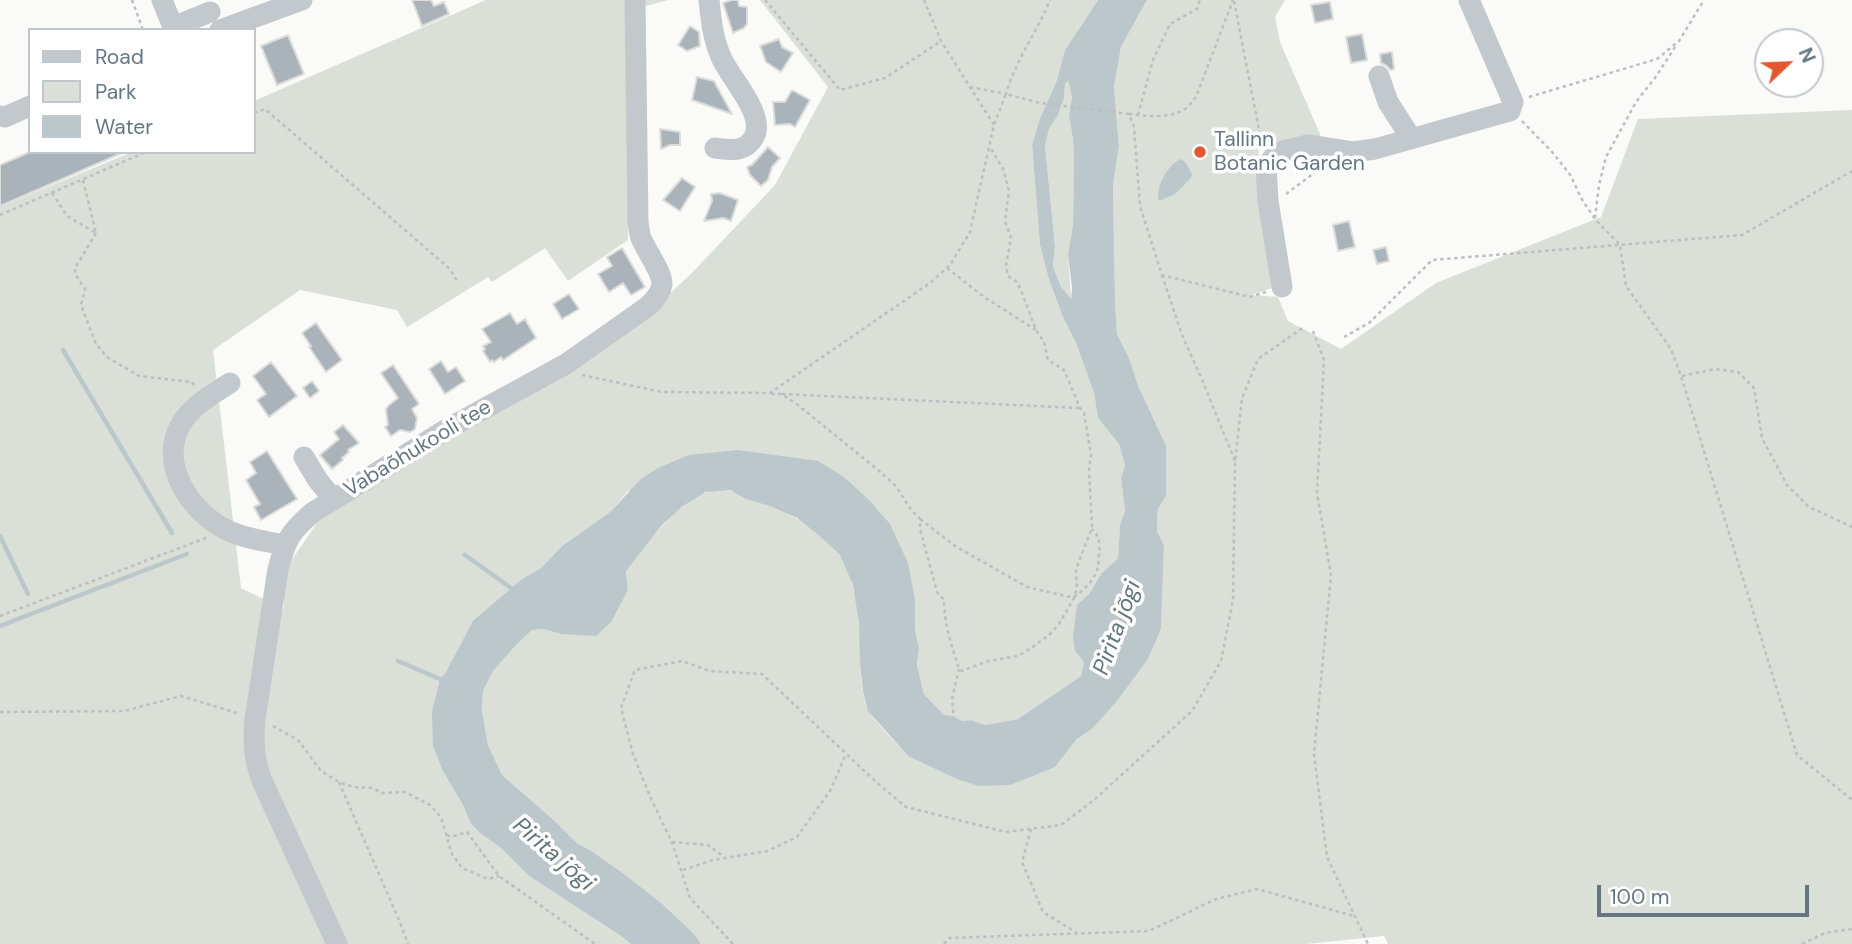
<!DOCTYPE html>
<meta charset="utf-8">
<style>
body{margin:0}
#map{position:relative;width:1852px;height:944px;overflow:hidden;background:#fafaf8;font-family:"DM Sans",sans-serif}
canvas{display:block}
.legend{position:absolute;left:28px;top:28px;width:228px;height:126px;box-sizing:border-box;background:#fff;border:2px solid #c1c8cd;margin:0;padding:9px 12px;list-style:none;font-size:21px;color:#657683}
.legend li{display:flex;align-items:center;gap:14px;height:35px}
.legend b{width:35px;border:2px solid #c1c8cd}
.north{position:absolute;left:1754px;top:28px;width:70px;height:70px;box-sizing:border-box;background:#fff;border:2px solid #c1c8cd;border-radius:50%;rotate:67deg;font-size:19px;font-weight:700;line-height:28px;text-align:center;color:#657683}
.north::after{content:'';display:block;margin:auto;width:24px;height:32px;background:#e4572e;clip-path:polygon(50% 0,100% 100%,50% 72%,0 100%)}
.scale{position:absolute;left:1597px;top:885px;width:212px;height:32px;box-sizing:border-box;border:4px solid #657683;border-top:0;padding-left:9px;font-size:21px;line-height:24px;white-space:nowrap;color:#657683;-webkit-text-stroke:5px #fff;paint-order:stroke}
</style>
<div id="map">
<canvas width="1852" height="944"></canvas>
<ul class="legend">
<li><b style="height:9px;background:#c3c8cc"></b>Road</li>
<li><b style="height:19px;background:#dadfd7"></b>Park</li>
<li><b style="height:19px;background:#bbc7cb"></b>Water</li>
</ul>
<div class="north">N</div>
<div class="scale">100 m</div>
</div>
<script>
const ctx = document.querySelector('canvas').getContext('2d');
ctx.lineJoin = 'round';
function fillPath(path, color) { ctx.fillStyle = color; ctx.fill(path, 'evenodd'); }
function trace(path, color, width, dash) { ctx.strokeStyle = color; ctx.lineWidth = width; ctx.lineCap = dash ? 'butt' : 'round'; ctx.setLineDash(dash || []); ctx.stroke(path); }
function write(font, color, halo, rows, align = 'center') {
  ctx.font = font + ' "DM Sans",sans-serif'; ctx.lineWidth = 7; ctx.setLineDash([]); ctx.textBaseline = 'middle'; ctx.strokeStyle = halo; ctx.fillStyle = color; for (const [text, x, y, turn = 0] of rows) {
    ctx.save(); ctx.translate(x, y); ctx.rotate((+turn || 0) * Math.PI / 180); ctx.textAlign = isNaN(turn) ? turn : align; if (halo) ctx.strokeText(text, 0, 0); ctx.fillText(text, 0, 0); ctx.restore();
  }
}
const green = new Path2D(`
 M486 0H668L628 11V240L568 281 545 248 492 282 488 277 407 327 397 310 300 290 213 350 241 588 284 609 283 585 291 561 317 523 390 472 640 321 691 274 775 185 828 87 760 0H1098L1065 50 1057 80 1040 118 1032 145 1040 245 1049 280 1063 317 1076 343 1094 393 1098 418 1119 444 1125 465 1121 478 1125 511 1120 525 1118 558 1101 574 1089 594 1077 606 1076 651 1084 662 1081 676 1018 719 985 725 971 720 962 721 954 716 944 715 924 694 917 665 919 648 915 630V600L844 477 628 491 610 512 562 546 541 568 522 579 490 607 446 672 440 679 462 803 471 824 480 833 501 848 529 876 621 936 631 944H343L249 725 330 944H0V207L132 152H254V101Z
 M1147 0H1285L1275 17 1280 42 1323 141 1257 142 1278 286 1252 295 1278 297 1288 321 1341 349 1436 283 1601 217 1638 119 1852 110V944H1388L1384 936 1306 944H701L695 935 620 871 590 850 578 844 555 821 502 775 488 745 482 710 483 691 493 671 517 644 532 630 543 629 561 634 612 621 628 590 626 571C647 544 691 480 731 491 739 493 747 499 756 501 784 510 808 523 829 544 832 548 837 551 840 555 852 572 857 602 859 622 862 650 857 679 867 707 872 720 898 744 908 756L1055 767 1077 739 1092 729 1148 659 1161 629 1164 546 1157 531 1158 509 1166 496 1139 388 1129 358 1117 334 1115 302 1113 185 1119 147 1114 87 1121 47Z
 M1068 79 1072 97 1069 115 1073 140 1074 161 1073 225 1068 254 1071 300 1061 287 1053 266 1055 246 1045 146 1049 129 1058 115 1064 98 1065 84Z`);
const water = new Path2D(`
 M1098 0H1147L1121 47 1114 87 1119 147 1113 185 1115 302 1117 334 1129 358 1139 388 1166 446V496L1158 509 1157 531 1164 546 1161 629 1148 659 1116 702 1092 729 1077 739 1055 767 1010 785 979 786 957 779 908 756 868 711 863 692 860 664 859 623 853 585 840 555 821 537 797 518 770 506 746 499 730 490 706 492 683 506 662 525 626 571 628 590 612 621 596 636 561 634 543 629 532 630 517 644 493 671 483 691 482 710 488 745 502 775 555 821 578 844 590 850 620 871 661 903 695 935 701 944H631L621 936 529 876 501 848 480 833 471 824 462 803 443 771 433 746 432 712 440 679 446 672 473 621 522 579 541 568 562 546 610 512 642 478 658 468 689 455 738 450 818 461 844 477 870 501 890 524 908 563 915 600V630L919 648 917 665 924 694 944 715 954 716 962 721 971 720 985 725 1018 719 1081 676 1084 662 1075 651 1073 637 1077 605 1089 594 1101 574 1118 558 1120 525 1125 511 1121 478 1125 465 1119 444 1098 418 1094 393 1076 343 1063 317 1049 280 1040 245 1032 145 1040 118 1057 80 1065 50ZM1068 80 1072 97 1069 115 1073 140 1074 161 1073 225 1068 254 1072 288 1071 299 1061 287 1053 266 1055 246 1045 146 1049 129 1058 115 1064 98 1065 84Z
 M1181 159 1186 163 1192 174 1191 178 1175 194 1159 201C1155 187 1168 164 1181 159Z`);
const stream = new Path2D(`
 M63 350 172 533
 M0 536 28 594
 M465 555 511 588
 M0 626 187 554
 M398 661 440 679`);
const building = new Path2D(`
 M412 0H431L434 6 444 2 449 14 422 26Z
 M731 0H738L739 6 747 7V24L744 28 733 33 723 3Z
 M1330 2 1333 19 1315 23 1311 5Z
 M690 26 699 32 700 46 687 51 678 45Z
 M1362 34 1367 60 1351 63 1346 37Z
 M288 35 304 74 277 85 261 46Z
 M779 39 782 47 793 53 781 72 766 62 760 46Z
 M1392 52 1394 69 1390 70 1387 66 1381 63 1380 54Z
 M697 77 714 81 732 114 692 100Z
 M792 90 810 100 795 127 790 124 775 125 773 102H785Z
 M660 129 680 132V145H670L661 149Z
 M768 147 780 158 772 167 768 180 761 186 750 175 747 167 752 165Z
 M30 152H124L0 206V165Z
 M682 178 695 187 680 211 663 200Z
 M720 193 738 200 731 221 723 218 704 221 712 201 711 194Z
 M1349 221 1355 247 1338 251 1333 225Z
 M1386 247 1389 261 1377 264 1373 250Z
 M622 248 645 287 631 295 623 283 609 292 598 274 612 266 607 257Z
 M569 294 579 309 562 319 553 304Z
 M510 313 517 324 525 319 536 338 503 360 501 357 494 362 492 360 490 362 483 351 485 349 483 346 491 342 482 329Z
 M316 323 342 360 326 372 309 347 311 346 302 333Z
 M441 361 448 372 456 367 465 381 445 394 429 369Z
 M271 362 297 396 269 417 257 400 266 394 253 376Z
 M393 365 419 404 412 409 417 418 415 429 410 432 400 430 391 436 385 427 388 425 386 409 389 405 398 398 381 373Z
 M312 381 319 391 310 398 303 388Z
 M343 425 359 443 348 450 349 452 342 458 343 460 332 469 320 455 339 439 334 432Z
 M267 451 297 499 261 520 254 507 260 504 246 480 256 473 250 462Z`);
const path = new Path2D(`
 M132 0 143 30
 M765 0 840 90 885 78 941 41
 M924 0 941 41 994 125
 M1234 1 1262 145
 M970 87 1006 94C1015 61 1037 32 1050 0
 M1529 97 1657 59 1679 41 1704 0
 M254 113 265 109 450 269 457 281
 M1129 114C1146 116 1169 119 1185 109 1189 107 1192 101 1196 97L1233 0
 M1138 115 1153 60 1170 24 1197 9 1200 0
 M1522 121 1553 153 1571 176 1581 198 1595 219 1620 245 1626 286 1671 349 1681 376 1797 755 1852 800
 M52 193 67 216 96 233 83 180
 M1286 194 1325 165
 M0 215 146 152
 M1595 218 1599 185 1606 157 1636 102 1655 78 1677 44
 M96 233 75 268V274L85 289 81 305 96 344 107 357 139 376 192 382 194 385
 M947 268 984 297 1036 330
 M1162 275 1182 335 1203 382 1235 461
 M1313 331 1324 360 1317 493 1331 575 1314 754 1327 857 1368 944
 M1344 337 1369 323 1432 260 1742 235 1852 171
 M582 375 662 392 770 393 930 283 950 265 970 232 994 125 1006 94 1040 103 1129 114 1134 127 1140 206 1162 275 1250 297 1266 292
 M1682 376 1715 369 1738 372 1754 388 1762 438 1787 485 1809 507 1852 527
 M771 394H782L798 405 878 470 896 486 911 510 920 519V529L937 592 944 600C944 624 952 647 959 669L962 671 988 661 1018 656 1031 648 1049 635 1059 624 1074 598 1077 588 1076 569 1092 528 1089 470 1091 455 1084 413 1080 408 1064 370 1048 360 1044 342 1036 330 1021 290 1017 282 1008 276 1006 265 1011 238 1005 221 1009 191 1003 169 990 147
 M782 394 1080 408
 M920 519 955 546 1027 587 1074 598
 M1074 597C1084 590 1096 579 1098 566 1099 563 1098 559 1099 555 1100 544 1100 537 1092 529
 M0 616 206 538
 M0 712 124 711 181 696 237 713
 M954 720 952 699 959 669
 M273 726 298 740 321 771 339 782 353 787 373 788 382 793 405 792 430 805 441 817 452 854 462 868 488 879 499 876
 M339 782 399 920 408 944
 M1031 829 1022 862 1043 912 1077 933
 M447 835 451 837 467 832 499 876 595 944
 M672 842 708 845 724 857
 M683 870 713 860 767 851 797 837 830 791 846 754
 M733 944 690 898 672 842 651 799 633 754 621 708 635 670 682 661 710 671 762 674 876 782 906 807 1006 832 1061 825 1095 799 1192 711 1221 661 1233 600 1235 462 1242 398 1258 359 1304 327
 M944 944 949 938 1149 931 1216 899 1257 889 1354 916
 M1802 944 1825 933 1852 929`);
const minor = new Path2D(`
 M162 0 173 27 210 12
 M709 0C711 20 713 40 722 59 731 79 766 115 754 137 745 153 730 150 715 148
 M220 30 302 0
 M1379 76 1388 102 1411 138
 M0 116 5 117 30 106
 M1282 287 1268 201 1266 166 1278 152 1308 145 1353 152 1375 149 1510 111 1513 102 1469 0
 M230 383C213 394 191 406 181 424 158 464 190 512 227 530 245 539 266 541 284 545
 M304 457 317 479 333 499
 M337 944 263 783C254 762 253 742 255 719L278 569C286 540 289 533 312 513L447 429 566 364 647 307C654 301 661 293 662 284 662 271 646 251 641 238 639 233 639 227 638 222L635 0`);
const markers = [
 [1200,152,7,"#e4572e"]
];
const poiNames = [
 ["Tallinn",1214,140],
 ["Botanic Garden",1214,164]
];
const streetNames = [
 ["Vabaõhukooli tee",418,449,-31]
];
const waterNames = [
 ["Pirita jõgi",1118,628,-70],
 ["Pirita jõgi",553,855,41]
];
fillPath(green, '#dadfd7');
fillPath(water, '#bbc7cb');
trace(stream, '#bbc7cb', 4.5);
fillPath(building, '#aab3b9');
trace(building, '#dcdcda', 2);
trace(path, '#bbbfc2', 2.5, [3.5, 3.5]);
trace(minor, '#c3c8cc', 21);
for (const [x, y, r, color] of markers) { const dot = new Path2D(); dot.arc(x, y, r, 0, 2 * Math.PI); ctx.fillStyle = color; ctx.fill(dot); trace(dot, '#fff', 2.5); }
write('21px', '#657683', '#fff', poiNames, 'left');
write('21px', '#657683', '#fff', streetNames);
write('italic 23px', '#60757c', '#fff', waterNames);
</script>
